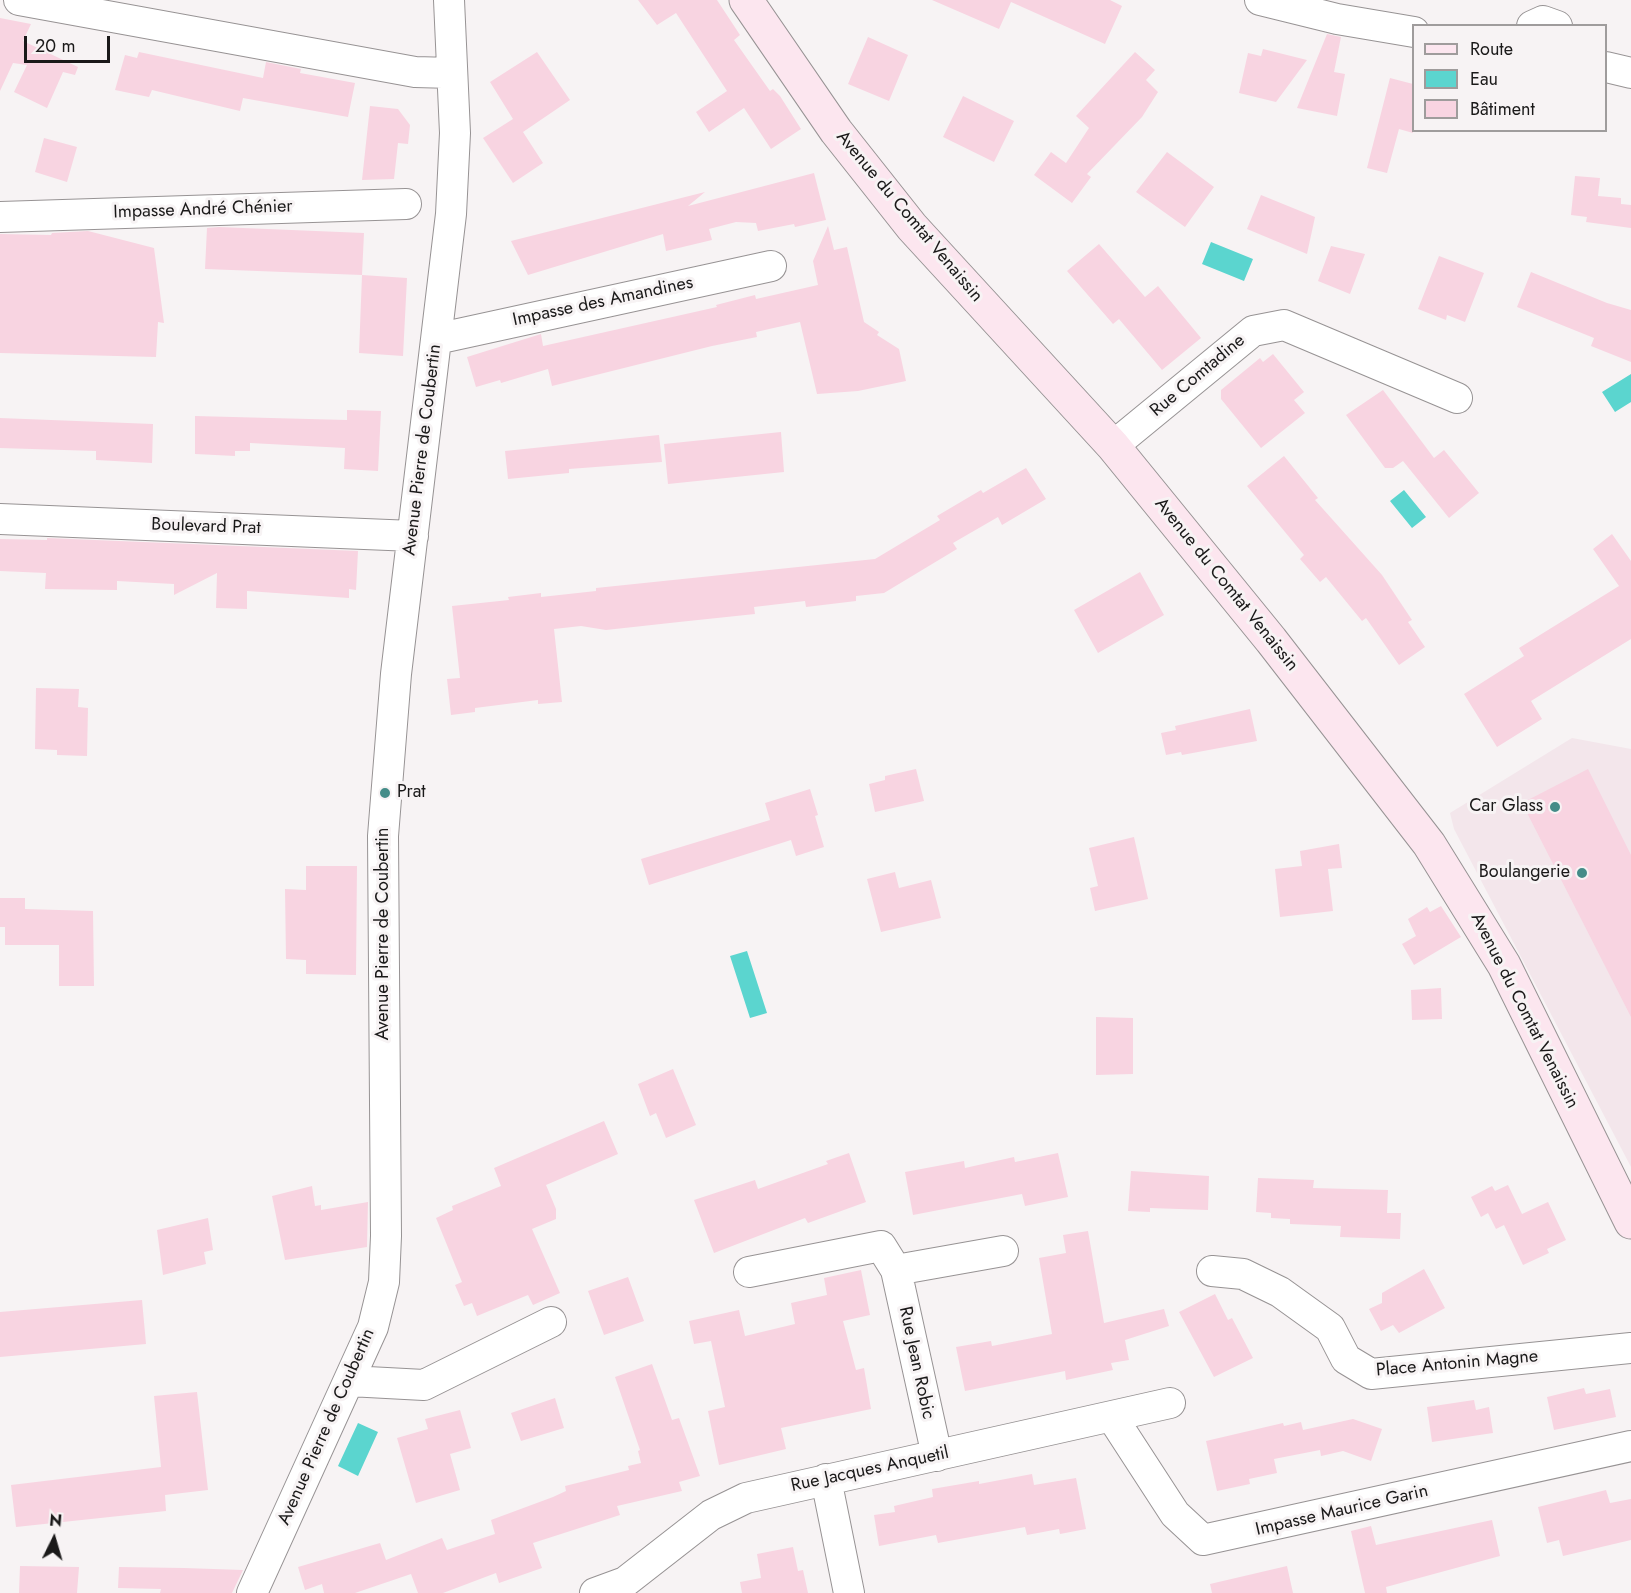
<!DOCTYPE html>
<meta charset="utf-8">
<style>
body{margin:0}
#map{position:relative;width:1631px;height:1593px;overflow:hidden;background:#f7f3f4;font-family:Jost,sans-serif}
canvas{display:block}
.legend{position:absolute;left:1412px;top:24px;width:195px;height:108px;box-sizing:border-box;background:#f7f3f4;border:2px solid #9f9c9c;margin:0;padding:8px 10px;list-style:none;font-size:18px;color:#1a1919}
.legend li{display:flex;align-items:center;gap:12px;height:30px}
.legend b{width:30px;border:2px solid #9f9c9c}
.north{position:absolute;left:24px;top:1509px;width:60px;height:60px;-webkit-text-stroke:4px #f7f3f4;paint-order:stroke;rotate:5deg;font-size:16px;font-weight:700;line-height:24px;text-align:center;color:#1a1919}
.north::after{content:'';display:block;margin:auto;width:21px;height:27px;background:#1a1919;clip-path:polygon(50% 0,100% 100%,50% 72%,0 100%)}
.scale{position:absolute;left:24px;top:36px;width:86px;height:27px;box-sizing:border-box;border:3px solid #1a1919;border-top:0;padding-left:8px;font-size:18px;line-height:21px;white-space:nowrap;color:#1a1919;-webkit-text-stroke:4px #f7f3f4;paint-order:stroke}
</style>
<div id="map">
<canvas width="1631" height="1593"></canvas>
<ul class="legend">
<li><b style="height:8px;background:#fce6ef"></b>Route</li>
<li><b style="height:16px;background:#5bd5cf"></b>Eau</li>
<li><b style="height:16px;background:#f8d4e1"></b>Bâtiment</li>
</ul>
<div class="north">N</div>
<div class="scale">20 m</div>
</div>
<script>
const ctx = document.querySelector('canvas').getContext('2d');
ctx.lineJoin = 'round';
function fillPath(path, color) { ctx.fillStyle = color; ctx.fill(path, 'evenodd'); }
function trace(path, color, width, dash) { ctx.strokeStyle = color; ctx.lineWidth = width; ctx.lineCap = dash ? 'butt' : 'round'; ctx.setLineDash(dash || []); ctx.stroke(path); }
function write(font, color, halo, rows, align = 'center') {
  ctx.font = font + ' Jost,sans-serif'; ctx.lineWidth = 6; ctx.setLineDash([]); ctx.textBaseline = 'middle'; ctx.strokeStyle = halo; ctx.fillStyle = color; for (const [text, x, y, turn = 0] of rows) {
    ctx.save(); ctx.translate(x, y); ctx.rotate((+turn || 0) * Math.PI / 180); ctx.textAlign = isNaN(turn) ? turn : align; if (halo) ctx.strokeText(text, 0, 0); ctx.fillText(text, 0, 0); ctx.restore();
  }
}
const built = new Path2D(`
 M1572 738 1631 749V1167L1454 829 1450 813Z`);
const water = new Path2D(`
 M1211 242 1253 259 1244 281 1202 264Z
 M1631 374V402L1615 412 1602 392Z
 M1404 490 1426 517 1412 528 1390 501Z
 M747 951 767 1013 750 1018 730 956Z
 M358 1423 378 1432 358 1476 338 1466Z`);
const building = new Path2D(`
 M638 0H717L740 35 734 40 770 91 773 89 780 96 801 129 771 149 744 108 709 132 696 112 727 91 676 13 657 25Z
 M932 0H1110L1122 6 1105 44 1011 2 999 29Z
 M0 18 31 24 23 41 78 67 75 75 63 72 47 108 14 92 27 65 13 63 0 91Z
 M1327 34 1341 37 1334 72 1345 74 1337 116 1297 108Z
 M868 37 908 55 889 101 848 84Z
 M1263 49 1307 60 1276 102 1239 93 1248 53 1261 56Z
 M139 52 263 78 266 62 301 69 300 73 355 83 348 117 243 98 240 111 152 90 149 97 115 90 125 55 137 58Z
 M537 52 570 100 523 132 543 163 513 183 483 138 513 119 490 82Z
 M1135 52 1155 70 1146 80 1158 92 1142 117 1087 174 1091 177 1072 203 1034 175 1051 152 1066 163 1089 128 1076 116Z
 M1390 78 1413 84V133L1399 129 1387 173 1367 168Z
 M963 96 1014 121 994 162 943 137Z
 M370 106 398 109 410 125 408 144 398 143 394 179 362 180Z
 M44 138 77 147 67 182 35 172Z
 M1167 152 1214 187 1185 227 1136 192Z
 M814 173 826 220 795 227 794 224 758 231 756 223 736 222 709 229 712 240 666 251 663 234 528 275 511 241 705 192 688 206Z
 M1575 176 1600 178 1598 196 1621 198V204L1631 205V228L1586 222 1587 217 1571 215Z
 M1261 195 1315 217 1307 254 1247 229Z
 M828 226 834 250 847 247 864 322 879 332 877 335 899 349 906 381 858 391 817 394 800 322 756 332 757 337 712 346 552 386 548 369 501 383 500 380 476 387 467 357 541 334 543 346 717 307 716 305 755 295 756 299 818 285 813 261Z
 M219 227 364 233 362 275 205 269 207 228Z
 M88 231 154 248 164 323 158 322 156 357 0 353V234L51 235 52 233Z
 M1099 244 1145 297 1158 286 1201 338 1162 370 1119 319 1113 324 1067 271Z
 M1331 246 1365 254 1350 294 1318 281Z
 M1439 256 1484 273 1465 322 1447 315 1446 320 1418 309Z
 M1531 272 1607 303 1631 310V362L1591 346 1594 338 1517 307Z
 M362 275 407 278 403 356 359 353Z
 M1273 354 1304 392 1294 400 1305 413 1261 448 1221 399V390L1260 358 1263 362Z
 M1383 390 1434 458 1444 450 1479 493 1449 518 1403 461 1393 468H1385L1346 415Z
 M347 410 381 411 378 471 344 469 345 448 250 443V451H235V456L195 454V416L347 420Z
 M0 418 153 424 152 463 96 460V451L0 448Z
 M781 432 784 472 668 484 664 444Z
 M659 435 662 462 569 469V473L508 479 505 451Z
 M1284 456 1318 498 1315 500 1382 575 1412 620 1408 622 1425 647 1399 665 1366 618 1362 621 1326 577 1320 582 1300 559 1304 555 1247 486Z
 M1026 468 1046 499 1002 525 998 517 953 543 957 549 884 593 856 596V601L806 607 805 601 754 607 755 614 679 622 606 630 581 626 554 629 562 702 538 704V700L475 708V712L451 715 447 679 460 678 452 606 509 600 508 597 541 593V597L596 591V588L875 559 940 520 937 516 981 490 983 493Z
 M1612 534 1631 561V639L1531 701 1542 719 1497 747 1464 694 1524 656 1519 648 1619 586 1593 549Z
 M47 538 358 551 356 590 349 589V598L247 591V609L216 608 217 573 174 595V584L117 581V590L45 589 46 573 0 571V539L47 540Z
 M1140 572 1164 615 1098 653 1074 610Z
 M36 688 79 689 78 707 88 708 87 756 57 755V750L35 749Z
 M1250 709 1257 741 1182 755 1181 752 1166 755 1161 733 1176 730 1175 726Z
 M916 769 924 801 875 812 869 784 885 780V776Z
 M1588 769 1631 855V1017L1522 803Z
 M810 789 818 815 815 816 824 847 796 856 791 840 649 885 641 859 770 820 765 803Z
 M1134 837 1148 899 1095 911 1090 888 1098 886 1089 848Z
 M1339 844 1342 868 1328 869 1333 911 1280 917 1275 869 1302 866 1300 851Z
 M306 866H357L356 975 306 974V960L286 959 285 889 306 890Z
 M895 872 899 888 931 880 941 918 881 932 867 879Z
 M0 898H25V909L93 911 94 986H59V945H5V927H0Z
 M1441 906 1461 937 1414 965 1402 944 1416 936 1408 919 1427 907 1430 912Z
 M1441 988 1442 1019 1412 1020 1411 990Z
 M1096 1017 1133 1018V1074L1096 1075Z
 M673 1069 696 1125 666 1138 656 1113 650 1116 638 1084Z
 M604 1121 618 1154 546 1185 556 1209V1219L532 1229 560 1293 533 1305 528 1295 477 1316 472 1303 464 1306 455 1285 462 1282 436 1218 453 1210 452 1206 501 1186 494 1168Z
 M849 1153 866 1202 808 1223 805 1218 714 1253 694 1200 755 1180 758 1189 828 1164 826 1161Z
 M1058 1153 1068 1197 1025 1206 1022 1194 913 1215 905 1172 964 1161 965 1168 1014 1157 1015 1162Z
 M1131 1171 1209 1176 1208 1210 1150 1208V1212L1128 1211Z
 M1258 1178 1314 1180 1313 1188 1388 1190 1387 1213H1401L1400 1239 1340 1237 1341 1226 1290 1224V1219L1271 1218V1213L1256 1212Z
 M1508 1185 1522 1214 1548 1202 1566 1240 1547 1249 1549 1253 1523 1265 1504 1225 1496 1229 1488 1213 1481 1217 1471 1197 1492 1186 1495 1191Z
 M312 1186 315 1206 321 1205V1210L368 1202 367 1247 285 1260 272 1196Z
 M208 1218 213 1250 204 1252 206 1264 163 1275 157 1230Z
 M1088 1231 1104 1323 1164 1309 1169 1326 1125 1340 1129 1360 1111 1363 1113 1370 1066 1380 1065 1371 965 1391 956 1347 991 1341 992 1346 1052 1334 1039 1258 1066 1253 1063 1235Z
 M1424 1269 1445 1308 1399 1333 1393 1325 1381 1331 1369 1309 1382 1303V1293Z
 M861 1270 870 1315 843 1321 856 1370 864 1368 871 1409 781 1428 786 1449 719 1465 708 1411 725 1407 711 1341 694 1344 689 1321 739 1310 745 1336 795 1324 791 1303 827 1295 824 1278Z
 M628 1277 644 1321 604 1335 588 1291Z
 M1215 1294 1228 1320 1232 1318 1253 1358 1214 1377 1179 1312Z
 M142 1300 146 1344 0 1357V1312Z
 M652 1364 672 1420 679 1418 700 1476 679 1482 682 1491 617 1506 620 1515 533 1543 542 1568 499 1583 496 1573 443 1593H418L411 1574 355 1593H324L322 1584 305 1590 298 1567 380 1543 386 1560 442 1538 447 1550 495 1534 491 1520 553 1497 566 1491 565 1486 629 1470 628 1466 641 1463 638 1451 640 1450 615 1377Z
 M1584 1388 1586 1394 1610 1389 1616 1417 1554 1430 1547 1397Z
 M197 1392 208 1490 165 1495 166 1511 16 1527 11 1485 161 1467 154 1396Z
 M555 1398 564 1428 521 1441 511 1413Z
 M1474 1400 1476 1410 1489 1407 1493 1433 1432 1442 1427 1407Z
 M460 1410 471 1448 450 1454 460 1490 416 1503 397 1438 428 1429 425 1419Z
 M1353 1419 1382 1429 1371 1461 1343 1451 1321 1456 1320 1450 1274 1459 1277 1473 1249 1479 1250 1484 1217 1491 1206 1441 1283 1423 1284 1426 1301 1422 1303 1430Z
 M1032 1474 1034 1485 1076 1478 1086 1529 1060 1534 1059 1529 1027 1535 1025 1527 938 1543 936 1535 879 1546 874 1515 895 1512 894 1506 933 1497 932 1489 979 1481V1484Z
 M1606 1490 1610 1503 1631 1499V1540L1563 1556 1559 1540 1547 1543 1538 1507Z
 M1492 1520 1500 1556 1386 1587 1387 1593H1365L1351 1531 1371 1526 1376 1545Z
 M793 1547 798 1571 803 1570 808 1593H742L740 1582 761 1578 757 1554Z
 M20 1566 79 1567 77 1593H19Z
 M1287 1566 1293 1593H1212L1210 1584Z
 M119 1567 184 1568 243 1570 232 1593H160L161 1589 118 1588Z`);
const street = new Path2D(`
 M19 0 415 72 452 73
 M1260 0 1337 19 1414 32
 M1532 26 1543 21 1557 26
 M1606 67 1631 73
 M0 217 406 204
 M436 339 771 266
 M1113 446 1253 331 1284 325 1457 398
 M0 519 413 536
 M896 1270 1003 1251
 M1212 1271 1243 1274 1280 1292 1330 1328 1346 1359 1371 1374 1631 1348
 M749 1272 881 1246 896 1270 937 1456
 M349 1381 424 1385 551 1322
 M1112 1417 1175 1514 1203 1540 1631 1446
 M826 1479 849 1593
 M252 1593 373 1327 384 1282 386 1236 383 836 396 674 451 214 455 133 449 0
 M595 1593 625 1582 711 1515 746 1498 1170 1403`);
const secondary = new Path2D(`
 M746 0 836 131 912 227 1113 446 1271 640 1429 844 1504 965 1631 1222`);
const markers = [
 [385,793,6,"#448c88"],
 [1555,807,6,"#448c88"],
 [1582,873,6,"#448c88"]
];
const streetNames = [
 ["Impasse André Chénier",203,210,-2],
 ["Avenue du Comtat Venaissin",909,217,50],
 ["Impasse des Amandines",603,302,-12],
 ["Rue Comtadine",1198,376,-40],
 ["Avenue Pierre de Coubertin",423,450,-83],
 ["Boulevard Prat",206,527,2],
 ["Avenue du Comtat Venaissin",1226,585,51],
 ["Avenue Pierre de Coubertin",384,934,-90],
 ["Avenue du Comtat Venaissin",1524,1011,63],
 ["Rue Jean Robic",916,1363,78],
 ["Place Antonin Magne",1457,1364,-5],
 ["Avenue Pierre de Coubertin",327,1427,-66],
 ["Rue Jacques Anquetil",870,1470,-12],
 ["Impasse Maurice Garin",1342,1511,-13]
];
const poiNames = [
 ["Prat",397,793,"left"],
 ["Car Glass",1543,807],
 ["Boulangerie",1570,873]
];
fillPath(built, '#f3e6eb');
fillPath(water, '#5bd5cf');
fillPath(building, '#f8d4e1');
trace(street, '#979394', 32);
trace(secondary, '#979394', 35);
trace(street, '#fff', 30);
trace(secondary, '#fce6ef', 33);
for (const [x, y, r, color] of markers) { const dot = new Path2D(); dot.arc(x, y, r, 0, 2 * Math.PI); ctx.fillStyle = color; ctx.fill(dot); trace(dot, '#f7f3f4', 2); }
write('18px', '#1a1919', '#f7f3f4', streetNames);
write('18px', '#1a1919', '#f7f3f4', poiNames, 'right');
</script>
